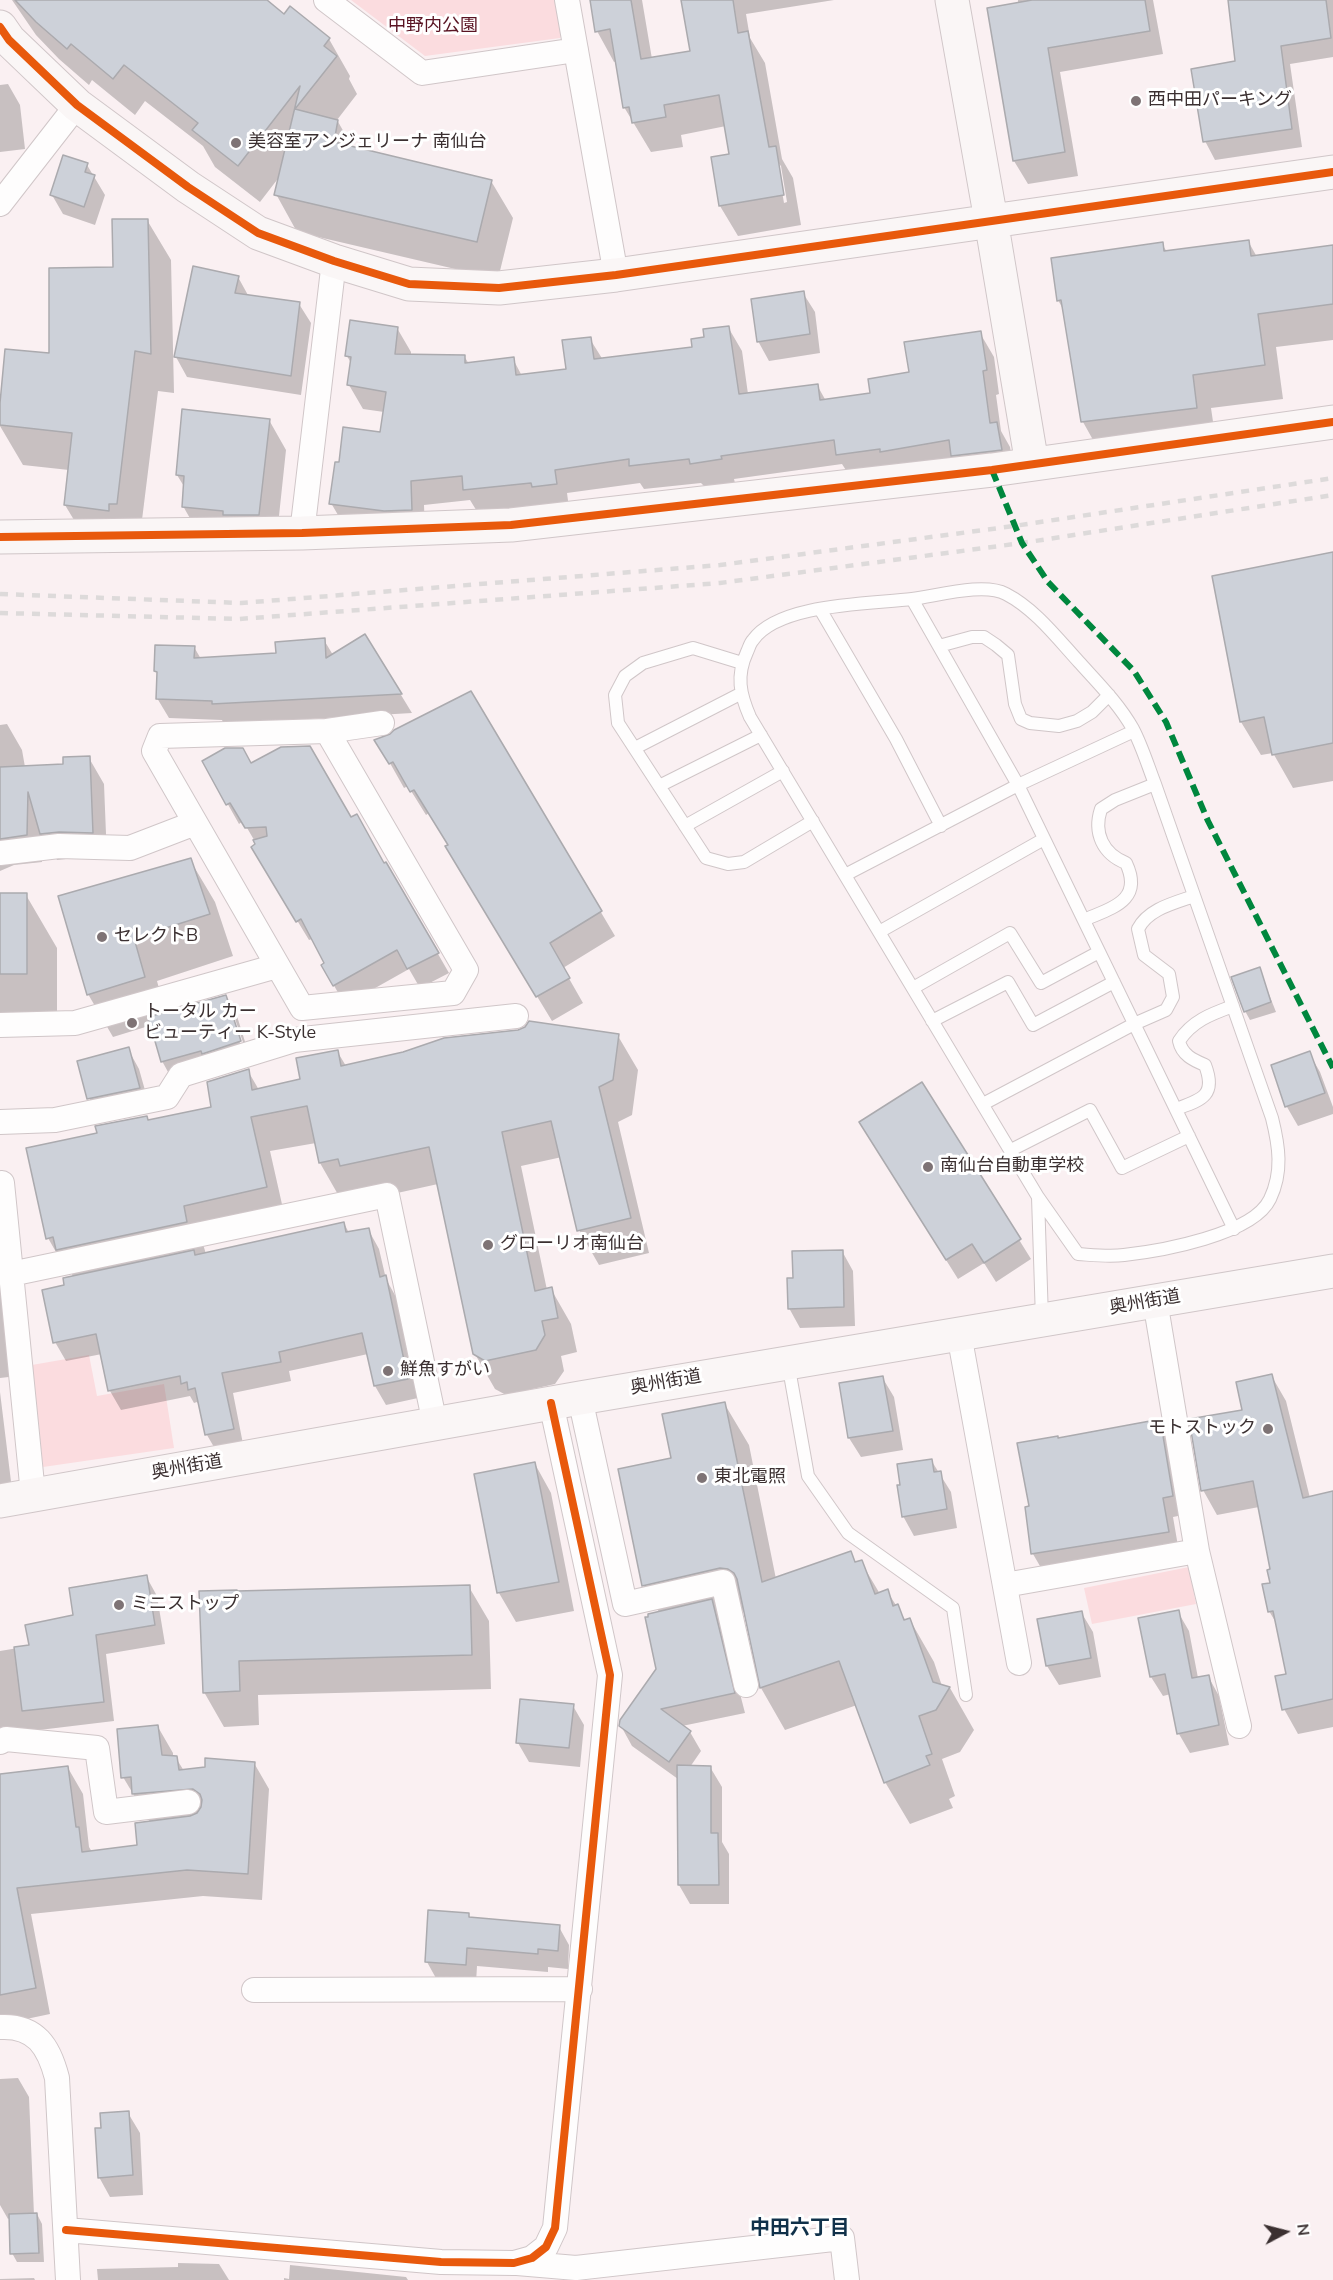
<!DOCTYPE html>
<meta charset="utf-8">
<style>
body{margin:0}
#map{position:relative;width:1333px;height:2280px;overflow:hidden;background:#faf0f2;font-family:"Nunito Sans",sans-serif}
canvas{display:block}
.north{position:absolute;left:1255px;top:2202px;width:60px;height:60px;-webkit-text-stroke:4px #fff;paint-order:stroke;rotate:83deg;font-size:16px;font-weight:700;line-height:24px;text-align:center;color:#3b3031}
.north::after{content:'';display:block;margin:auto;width:21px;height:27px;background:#3b3031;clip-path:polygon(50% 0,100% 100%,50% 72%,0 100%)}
</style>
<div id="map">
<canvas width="1333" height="2280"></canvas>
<div class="north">N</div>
</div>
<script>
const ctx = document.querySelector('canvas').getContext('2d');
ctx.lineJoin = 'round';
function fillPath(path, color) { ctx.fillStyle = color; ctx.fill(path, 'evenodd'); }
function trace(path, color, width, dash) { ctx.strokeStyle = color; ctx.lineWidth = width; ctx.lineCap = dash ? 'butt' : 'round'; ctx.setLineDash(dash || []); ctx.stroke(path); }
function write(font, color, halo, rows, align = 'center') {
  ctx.font = font + ' "Nunito Sans","Noto Sans JP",sans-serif'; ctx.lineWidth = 6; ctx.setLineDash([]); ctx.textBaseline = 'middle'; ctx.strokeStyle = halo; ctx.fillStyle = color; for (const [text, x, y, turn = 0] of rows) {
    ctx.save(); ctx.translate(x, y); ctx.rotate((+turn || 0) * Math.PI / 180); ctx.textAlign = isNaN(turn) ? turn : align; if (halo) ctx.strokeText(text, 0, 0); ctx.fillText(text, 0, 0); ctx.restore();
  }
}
const green = new Path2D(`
 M351 0H559L564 27 560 38 425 56Z
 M89 1355 97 1396 164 1384 174 1448 43 1467 32 1365Z
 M1189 1567 1196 1604 1092 1624 1084 1588Z`);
const shadow = new Path2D(`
 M12 0H265L284 16 329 39 350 76 349 79 357 94 337 120 353 148 491 181 513 218 498 279 297 232 276 194 280 176 260 202 215 167 203 146 145 101 135 115 92 80 89 85 59 59 36 35Z
 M591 0H642L652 59 692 53 683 0H834L746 14 750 38 765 63 782 159 793 178 801 225 738 236 720 206 730 155 726 126 681 135 683 147 651 152 624 107 617 61 614 62 597 31ZM777 162 781 166 787 202 784 203Z
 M1018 0H1153L1163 54 1060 72 1078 176 1028 184 1014 161Z
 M1229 0H1333V57L1290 64 1302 147 1215 160 1205 141 1237 62Z
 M8 84 20 105 25 149 0 152V85Z
 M87 165 105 195 95 225 63 214 52 195Z
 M147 220 171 260 174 393 158 391 139 544 89 545 65 505 69 470 23 465 0 426V417L50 355Z
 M1248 241 1257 257 1333 247V340L1276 347 1283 399 1211 408 1216 442 1102 456 1083 422 1064 311 1058 300 1162 244 1167 252Z
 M238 277 249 297 299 304 311 323 301 395 187 377 176 357Z
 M803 293 815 312 820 353 769 361 758 341Z
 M728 327 742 351 748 394 817 385 826 401 872 395 980 333 994 357 999 394 996 395 1001 431 1010 447 1014 473 851 478 842 464 734 479 735 483 705 487 701 483 644 489 640 483 567 493 569 508 478 513 470 500 424 505 425 533 345 527 331 503 340 464 381 433 384 412 363 409 349 385 351 363 347 356 397 328 411 352V355L464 356 469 364 513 359 522 376 568 370 590 339 603 360 693 349 706 338Z
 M269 420 286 450 276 544 200 536 183 506 185 488 177 475Z
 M1333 553V781L1293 788 1273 753 1261 755 1241 722Z
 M365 636 412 713 224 724 222 720 169 718 157 698 159 676 156 671 194 647 201 659 278 655 324 640 333 655Z
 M471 693 615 936 563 968 583 1003 552 1021 461 871 449 846 429 813 426 815 408 786 404 788 377 740 391 736Z
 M7 724 22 750 25 767 65 766 89 758 104 784 107 859 75 858 57 860 42 835V862L14 865 0 871V725Z
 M204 762 251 765 350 819 384 865 386 864 449 973 420 988 409 969 345 1005 323 966 326 963 312 939 309 940 264 866 257 845 243 821 239 824Z
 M190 860 215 902 233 956 157 981 166 1014 226 997 237 1016 251 1061 173 1081 162 1061 152 1025 113 1037 88 994ZM231 1016H234L245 1048 242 1049Z
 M0 894 26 895 57 948V1026L0 1027Z
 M1259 969 1276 1012 1250 1020 1245 1011Z
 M618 1036 638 1070 632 1115 618 1122 649 1253 599 1265 579 1230 562 1157 521 1166 547 1290 551 1289 571 1324 577 1352 561 1356 564 1371 555 1384 506 1395 495 1389 475 1354 438 1184 361 1201 340 1198 320 1163 316 1143 270 1151 286 1222 202 1241 206 1254 344 1223 349 1233 368 1229 379 1249 386 1279 396 1297 418 1398 386 1405 375 1386 368 1354 289 1371 291 1381 233 1393 244 1449 218 1454 207 1435 201 1408 197 1402 194 1403 190 1396 121 1410 110 1391 102 1354 66 1361 55 1342 66 1286 73 1277 71 1272 68 1273 48 1238 148 1121 213 1108 248 1071 259 1090 302 1081 337 1051 346 1066Z
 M128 1049 139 1069 150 1108 100 1118 89 1098Z
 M1309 1053 1320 1072 1333 1107V1114L1298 1126 1287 1107 1272 1066Z
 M922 1084 1031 1259 996 1282 984 1263 958 1279 872 1142Z
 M0 1220 17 1376 0 1378Z
 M842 1251 853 1271 855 1326 800 1328 789 1308 794 1279Z
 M1271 1375 1286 1401 1310 1498 1333 1493V1727L1298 1734 1284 1709 1288 1676 1278 1626 1269 1611 1272 1570 1259 1507 1217 1515 1203 1490 1244 1411Z
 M882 1377 894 1397 903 1450 861 1457 849 1438 840 1385Z
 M0 1392 14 1506 0 1508Z
 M724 1403 749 1445 776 1579 850 1553 856 1563 861 1562 880 1594 887 1591 906 1621 910 1620 934 1662 942 1686 950 1688 974 1730 960 1752 942 1759 955 1796 949 1799 953 1808 910 1824 885 1782 857 1705 785 1730 761 1688 745 1610 720 1616 745 1713 682 1726 690 1732 701 1751 690 1767H710L722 1787V1842L729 1854V1904H690L679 1885 678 1779 632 1746 621 1726 658 1670 659 1612 643 1585 673 1460Z
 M1149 1423 1151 1427 1160 1426 1172 1445 1183 1515 1173 1517 1179 1552 1044 1573 1033 1554 1030 1507 1058 1439Z
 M931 1460 951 1492 957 1528 914 1536 903 1516Z
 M535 1464 551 1493 574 1611 516 1622 499 1593 476 1475Z
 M146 1576 157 1596 165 1644 106 1654 114 1721 6 1734 0 1737V1651L30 1646 75 1616Z
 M469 1587 489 1621 491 1689 258 1695 259 1725 224 1727 204 1692 201 1592Z
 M1081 1612 1093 1632 1101 1677 1059 1685 1047 1666Z
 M1178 1612 1189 1631 1198 1678 1208 1676 1219 1696 1229 1745 1190 1753 1179 1734 1171 1694 1163 1696 1151 1677Z
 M573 1706 584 1725 580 1767 529 1762 518 1743Z
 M158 1727 173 1753V1758H176L184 1771 254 1763 269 1789 262 1900 203 1896 31 1914 50 2014 12 2022 0 2021V1775L68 1768 83 1794 89 1847 92 1852 139 1846 150 1822 123 1777Z
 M468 1914 471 1919 559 1927 569 1945 568 1969 548 1967V1972L477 1966 476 1983 437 1980 427 1962Z
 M18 2078 29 2097 34 2215 37 2214 42 2224 44 2262H17L12 2253 10 2218 8 2219 0 2205V2079Z
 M128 2113 140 2133 143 2195 110 2197 99 2177 102 2130Z
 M178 2263 219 2264 229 2280H98L97 2269 178 2267Z
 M290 2265 406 2277 408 2280H284V2278L289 2279Z
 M34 2278 35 2280H0V2279Z`);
const building = new Path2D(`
 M15 0H267L284 14 290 6 330 38 324 46 337 56 295 109 338 120 334 142 492 180 477 242 274 195 300 86 238 166 192 130 198 123 124 65 113 79 71 44 67 49 36 22Z
 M590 0H631L641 59 690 51 681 0H733L738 33 748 31 769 147 776 146 784 195 719 206 711 157 729 154 719 95 664 105 666 117 632 123 629 107 623 108 610 29 595 32Z
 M1032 0H1145L1150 31 1048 48 1065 152 1013 161 987 8Z
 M1228 0H1326L1331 38 1281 46 1292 129 1203 142 1191 69 1235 61Z
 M63 155 88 163 85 172 95 175 84 207 50 195Z
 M112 219H148L151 354 135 351 117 504H109V511L64 505 72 433 0 425V403L5 349 49 353V268L113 267Z
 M1249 240 1251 256 1333 245V304L1258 314 1265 365 1193 375 1197 408 1081 422 1061 300 1057 301 1051 258 1163 242 1164 251Z
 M193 266 239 276 235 293 300 302 291 376 174 357Z
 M804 291 810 334 757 342 751 299Z
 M350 320 398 327 395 354 465 355V363L514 357 516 375 566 369 562 340 591 337 594 359 692 347 691 339 704 337 703 329 729 326 739 394 818 384 820 400 870 393 868 379 909 372 904 342 981 331 987 370 983 371 990 423 997 422 1002 450 951 456 949 440 880 452V449L836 455 834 440 721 456 722 459 690 464 689 459 629 466V459L555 470 557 484 532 487 531 483 463 490 462 476 411 481 412 510 384 511 329 504 335 462H339L343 427 380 432 386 392 347 385 351 357 345 356Z
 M182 409 270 419 259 515H223V511L182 507 184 476 176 475Z
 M1333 552V743L1272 755 1264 717 1240 722 1212 576Z
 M365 634 402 694 212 704V701L156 699 157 672 154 671 155 645 195 646 194 658 276 653 275 642 325 638 326 658Z
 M471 691 602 911 550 943 570 978 536 997 445 846 448 845 414 790 410 792 393 762 389 764 374 740 390 734 394 730Z
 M310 746 351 817 357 814 384 863 386 862 439 953 407 969 397 950 333 986 321 965 324 963 301 919 296 922 251 847 255 844 253 840 267 836 266 827 245 828 230 803 226 805 202 761 225 748H243L251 763 281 747Z
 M90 756 93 833 59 832 40 834 28 792 27 835 0 839V767L63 764V757Z
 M191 858 210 914 134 938 145 977 87 995 58 896Z
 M0 893H27V974H0Z
 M1260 967 1271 1002 1244 1012 1231 977Z
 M226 995 241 1041 202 1054 201 1051 161 1062 148 1017Z
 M529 1021 619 1034 613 1080 599 1087 631 1218 577 1231 551 1121 502 1132 535 1291 552 1287 558 1318 542 1321 545 1335 536 1350 485 1361 473 1354 429 1147 340 1166 338 1159 319 1163 307 1106 251 1117 267 1187 184 1206 187 1222 56 1250 53 1237 46 1239 26 1148 97 1133 95 1126 147 1116 148 1120 211 1107 207 1082 249 1069 252 1090 300 1079 296 1058 338 1050 341 1066 403 1052 444 1038 518 1030 525 1027Z
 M129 1047 140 1088 87 1099 77 1061Z
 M1310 1051 1325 1093 1285 1107 1271 1065Z
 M922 1082 1021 1239 984 1263 972 1244 946 1260 859 1122Z
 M344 1222 346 1232 369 1228 380 1277 386 1275 408 1379 374 1386 362 1333 279 1352 281 1362 222 1373 234 1429 205 1435 195 1388 188 1390 187 1382 181 1384 180 1376 108 1391 96 1334 53 1343 42 1290 64 1285 63 1278 194 1250 195 1255Z
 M843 1250 844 1307 788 1309 787 1278H793L792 1251Z
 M1272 1374 1303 1498 1333 1491V1699L1282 1710 1275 1676 1286 1674 1273 1611 1268 1612 1262 1584 1270 1583 1267 1570 1270 1569 1253 1481 1201 1491 1189 1419 1242 1410 1236 1382Z
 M883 1376 893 1431 848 1438 839 1383Z
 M725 1402 762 1582 851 1551 855 1562 862 1560 875 1594 888 1589 893 1606 898 1604 904 1620 910 1618 933 1682 950 1687 936 1710 919 1716 932 1754 926 1756 930 1765 884 1783 839 1661 760 1688 737 1579 734 1573 728 1569 720 1568 642 1586 618 1469 671 1458 662 1414Z
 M1150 1421V1426L1161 1424 1173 1496 1163 1498 1169 1532 1031 1554 1025 1507 1029 1506 1017 1443 1058 1436V1438Z
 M932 1459 934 1472 941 1471 947 1509 902 1517 897 1485H900L897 1464Z
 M535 1462 559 1582 497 1593 474 1474Z
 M147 1575 155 1625 96 1635 104 1702 22 1711 14 1647 29 1645 25 1625 73 1615 69 1588Z
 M470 1585 472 1655 239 1661 240 1691 203 1693 199 1591 237 1590V1591Z
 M712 1599 735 1693 661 1709 691 1731 669 1762 619 1726 620 1720 656 1669 645 1617H648V1614Z
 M1179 1610 1192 1678 1209 1675 1219 1725 1177 1734 1165 1674 1150 1677 1138 1618Z
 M1082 1611 1091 1658 1046 1666 1037 1619Z
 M520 1699 574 1704 569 1748 516 1743Z
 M158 1725 162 1755 177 1756 179 1770 205 1767V1758L255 1762 248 1874 187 1870 17 1888 36 1988 0 1995V1774L68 1766 76 1827H79L82 1852 137 1845 135 1823 190 1816 197 1813 201 1807 202 1800 200 1794 193 1789 132 1794 131 1777 121 1778 117 1729Z
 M677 1765 711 1766V1833H718L719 1885H678Z
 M428 1910 469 1913V1917L560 1925 558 1951 538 1949V1954L467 1948 466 1965 425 1962Z
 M129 2111 133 2175 98 2178 95 2128H101L100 2113Z
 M37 2213 39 2253 10 2254 9 2214Z`);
const lane = new Path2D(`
 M912 599 1018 785 1234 1229
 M820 609 896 739 941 826
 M939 646 972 637H984L996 645 1008 655 1015 704 1021 719 1030 723 1059 726 1077 721 1092 712 1109 695
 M742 663 693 648 643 663 625 676 615 695 618 723 706 858 728 864 744 862 813 821
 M635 748 740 694
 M659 786 761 735
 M685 826 783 771
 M845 875 1018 785 1134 731
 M1084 920C1111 908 1144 901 1126 863 1103 854 1093 833 1101 809L1115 800 1155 784
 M879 932 1044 839
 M913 988 1010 933 1041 983 1099 952
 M932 1021 1008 982 1033 1025 1114 982
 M983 1104 1134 1024 1166 1010 1173 997 1169 974 1144 955 1138 929C1148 909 1174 903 1194 896
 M1176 1109C1201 1100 1217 1096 1205 1065 1193 1060 1182 1055 1179 1041 1192 1021 1211 1014 1233 1006
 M1011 1150 1090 1110 1122 1168 1189 1136
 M1038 1197 1078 1254C1093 1255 1109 1257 1124 1255 1160 1251 1253 1235 1270 1199 1283 1172 1279 1146 1272 1118L1155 784C1148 766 1142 746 1133 729 1119 704 1098 683 1079 662 1057 638 1035 609 1006 594 984 582 937 596 912 599 871 604 779 603 753 640 750 643 749 648 747 652 736 676 740 694 750 717L1038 1197 1042 1319
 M788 1363 808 1476 848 1533 953 1608 966 1695`);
const street = new Path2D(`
 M326 0 422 73 576 50
 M567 0 616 275
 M0 204 77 105
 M302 533 334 261
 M327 731 466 970 453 993 302 1008 154 751 160 736Z
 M327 731 382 723
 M0 853 59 846 130 848 195 823
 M0 1025 75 1023 277 966
 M0 1122 55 1120 167 1097 181 1075 294 1040 516 1016
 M2 1183 33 1494
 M11 1274 387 1195 435 1424
 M1155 1301 1197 1551 1239 1726
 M959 1334 1019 1663
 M580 1398 625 1604 723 1582 746 1685
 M1005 1585 1197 1551
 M0 1742 6 1739 97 1748 106 1812 188 1802
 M254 1990 580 1989
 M0 2027C36 2025 49 2047 57 2078L68 2280
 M66 2230 441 2262 514 2263 532 2258 546 2247 555 2228 610 1675 551 1403
 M517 2263 576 2268 842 2238 847 2280`);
const secondary = new Path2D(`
 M952 0 991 220 1032 464
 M0 27 9 40 77 105 188 187 258 233 334 261 409 284 499 288 616 275 1333 172
 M0 537 302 533 511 525 992 470 1333 422
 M0 1501 580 1398 1333 1271`);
const rail = new Path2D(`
 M0 594 241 603 720 565 1014 526 1333 478
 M0 613 239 619 720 583 1022 543 1333 495`);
const quiet = new Path2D(`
 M992 470 1022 543 1048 582 1134 671 1166 722 1208 821 1333 1068`);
const cycleway = new Path2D(`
 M0 27 9 40 77 105 188 187 258 233 334 261 409 284 499 288 616 275 1333 172
 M0 537 302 533 511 525 992 470 1333 422
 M66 2230 441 2262 514 2263 532 2258 546 2247 555 2228 610 1675 551 1403`);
const markers = [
 [1136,101,6,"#7e7375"],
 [236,143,6,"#7e7375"],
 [102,937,6,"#7e7375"],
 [132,1023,6,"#7e7375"],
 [928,1167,6,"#7e7375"],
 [488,1245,6,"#7e7375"],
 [388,1371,6,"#7e7375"],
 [1268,1429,6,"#7e7375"],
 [702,1478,6,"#7e7375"],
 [119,1605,6,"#7e7375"]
];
const parkNames = [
 ["中野内公園",433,27]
];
const poiNames = [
 ["西中田パーキング",1148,101],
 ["美容室アンジェリーナ 南仙台",248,143],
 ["セレクトB",114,937],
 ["トータル カー",144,1013],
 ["ビューティー K-Style",144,1034],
 ["南仙台自動車学校",940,1167],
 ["グローリオ南仙台",500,1245],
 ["鮮魚すがい",400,1371],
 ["モトストック",1256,1429,"right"],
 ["東北電照",714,1478],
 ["ミニストップ",131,1605]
];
const streetNames = [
 ["奥州街道",1145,1303,-10],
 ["奥州街道",666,1383,-10],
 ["奥州街道",187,1468,-10]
];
const neighbourhoodNames = [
 ["中田六丁目",800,2229]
];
fillPath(green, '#fbdcdf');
fillPath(shadow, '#0003');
fillPath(building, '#cdd1d9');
trace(building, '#abaaae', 1.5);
trace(lane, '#d0c6c8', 14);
trace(street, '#d0c6c8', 26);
trace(secondary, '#d0c6c8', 35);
trace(lane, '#fefdfd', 12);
trace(street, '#fefdfd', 24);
trace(secondary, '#faf6f6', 33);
trace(rail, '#dddada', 4.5, [8, 8]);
trace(quiet, '#00873e', 6, [12, 6]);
trace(cycleway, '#e8590c', 8);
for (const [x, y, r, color] of markers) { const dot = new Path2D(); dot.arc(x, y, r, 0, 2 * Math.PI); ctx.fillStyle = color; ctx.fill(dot); trace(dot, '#fff', 2); }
write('18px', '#591423', '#fff', parkNames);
write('18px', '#3b3031', '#fff', poiNames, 'left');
write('18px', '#3b3031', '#fff', streetNames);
write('bold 20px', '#10314a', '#fff', neighbourhoodNames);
</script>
